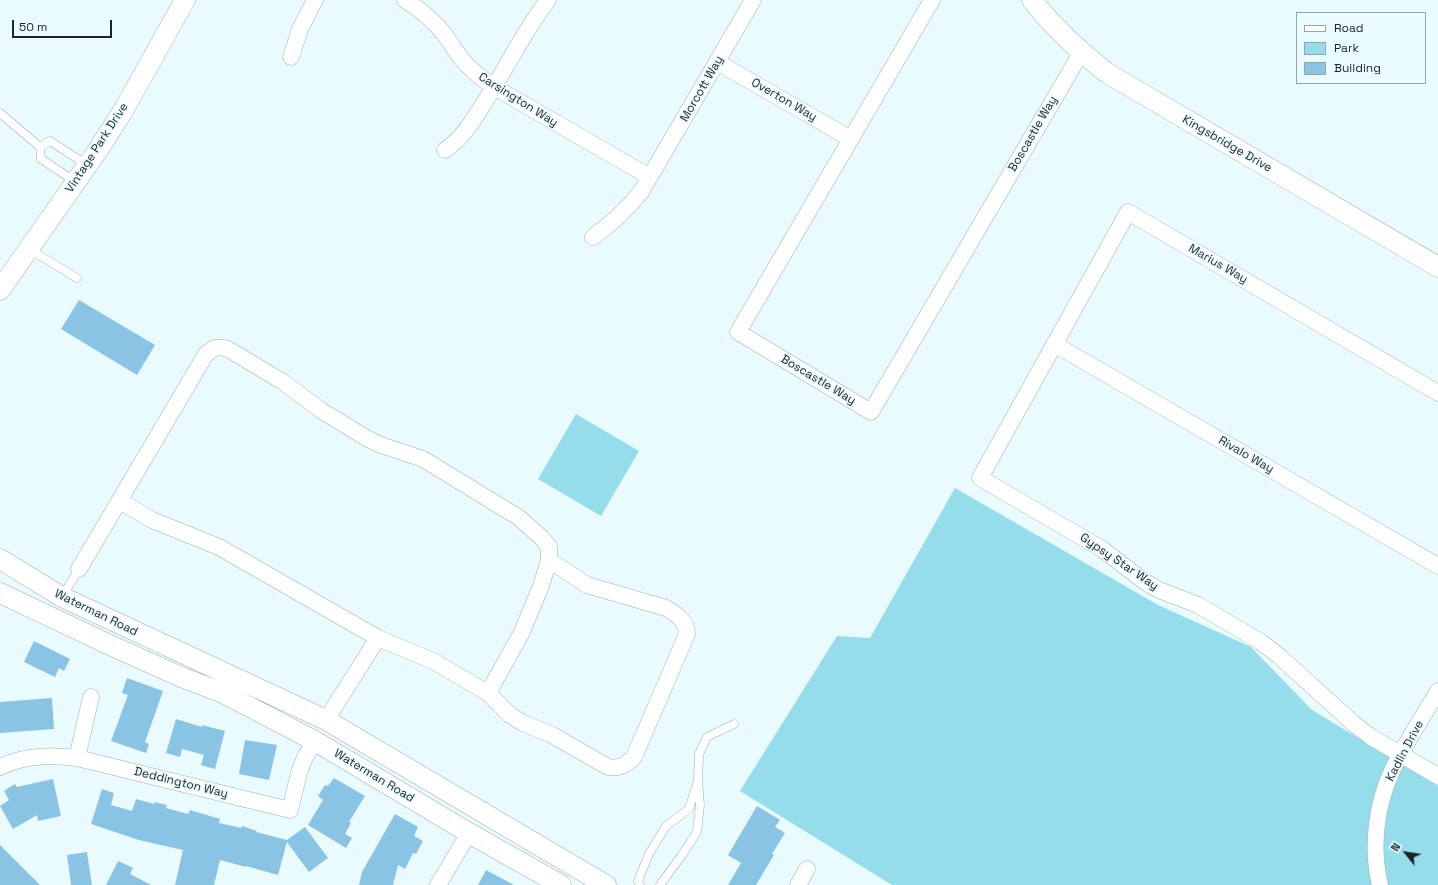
<!DOCTYPE html>
<style>
body{margin:0}
#map{position:relative;width:1438px;height:885px;overflow:hidden;background:#e9fbff;font-family:"Space Grotesk",sans-serif}
canvas{display:block}
.legend{position:absolute;left:1296px;top:12px;width:130px;height:72px;box-sizing:border-box;background:#e9fbff;border:1px solid #97a5a8;margin:0;padding:5px 7px;list-style:none;font-size:12px;color:#1c2426}
.legend li{display:flex;align-items:center;gap:8px;height:20px}
.legend b{width:20px;border:1px solid #97a5a8}
.north{position:absolute;left:1386px;top:833px;width:40px;height:40px;-webkit-text-stroke:3px #e9fbff;paint-order:stroke;rotate:300deg;font-size:11px;font-weight:700;line-height:16px;text-align:center;color:#1c2426}
.north::after{content:'';display:block;margin:auto;width:14px;height:18px;background:#1c2426;clip-path:polygon(50% 0,100% 100%,50% 72%,0 100%)}
.scale{position:absolute;left:12px;top:20px;width:100px;height:18px;box-sizing:border-box;border:2px solid #1c2426;border-top:0;padding-left:5px;font-size:12px;line-height:14px;white-space:nowrap;color:#1c2426;-webkit-text-stroke:3px #e9fbff;paint-order:stroke}
</style>
<div id="map">
<canvas width="1438" height="885"></canvas>
<ul class="legend">
<li><b style="height:5px;background:#fff"></b>Road</li>
<li><b style="height:11px;background:#96ddec"></b>Park</li>
<li><b style="height:11px;background:#89c4e4"></b>Building</li>
</ul>
<div class="north">N</div>
<div class="scale">50 m</div>
</div>
<script>
const ctx = document.querySelector('canvas').getContext('2d');
ctx.lineJoin = 'round';
function fillPath(path, color) { ctx.fillStyle = color; ctx.fill(path, 'evenodd'); }
function trace(path, color, width, dash) { ctx.strokeStyle = color; ctx.lineWidth = width; ctx.lineCap = dash ? 'butt' : 'round'; ctx.setLineDash(dash || []); ctx.stroke(path); }
function write(font, color, halo, rows, align = 'center') {
  ctx.font = font + ' "Space Grotesk",sans-serif'; ctx.lineWidth = 3; ctx.setLineDash([]); ctx.textBaseline = 'middle'; ctx.strokeStyle = halo; ctx.fillStyle = color; for (const [text, x, y, turn = 0] of rows) {
    ctx.save(); ctx.translate(x, y); ctx.rotate((+turn || 0) * Math.PI / 180); ctx.textAlign = isNaN(turn) ? turn : align; if (halo) ctx.strokeText(text, 0, 0); ctx.fillText(text, 0, 0); ctx.restore();
  }
}
const green = new Path2D(`
 M576 414 639 451 601 516 538 479Z
 M955 488 1158 605 1251 647 1312 710 1438 786V885H892L740 791 837 636 870 638Z`);
const building = new Path2D(`
 M79 300 155 345 137 375 61 329Z
 M34 641 70 659 64 671 59 668 55 677 24 662Z
 M127 678 163 691 145 742 149 744 146 753 111 741 128 695 122 693Z
 M52 698 54 729 0 733V702Z
 M176 719 202 727V725L225 731 215 769 201 765 204 755 182 749 180 757 166 753Z
 M245 740 277 745 269 780 239 774Z
 M334 778 365 796 349 822 351 823 345 834 352 838 346 848 308 825 323 800 318 796 325 785 328 786Z
 M53 779 61 816 38 821 37 815 13 829 0 806 9 800 4 791 15 784 17 787Z
 M102 789 114 793 111 805 132 811 136 799 154 804V802L167 805 166 808 188 814 190 810 220 819 219 823 241 828 242 826 257 831 256 832 287 840 305 827 328 858 309 872 287 842 278 875 246 866V867L220 860 214 885H175L183 850 139 840 91 824Z
 M757 806 780 820 775 827 785 833 772 854 774 855 756 885H728L741 863 728 855Z
 M395 814 418 827 414 836 423 841 416 854 413 853 405 869 398 865 393 885H359L362 872Z
 M0 845 40 885H0Z
 M87 852 92 885H71L67 855Z
 M118 861 133 868 130 874 151 885H106Z
 M486 870 514 885H478Z`);
const service = new Path2D(`
 M0 113 40 147 41 159 76 182
 M40 147 50 141 87 165
 M29 249 77 278
 M62 597 79 569
 M640 885 638 881 649 854 666 826 689 809 697 784
 M660 885 682 855 697 832 700 805 698 781 699 754 707 737 734 724`);
const minor = new Path2D(`
 M405 0C421 10 434 21 445 35 451 43 455 51 461 58 470 70 482 79 494 87L650 177
 M932 0 738 332 871 412 1081 53
 M291 57 300 29 315 0
 M717 62 851 139
 M445 150C464 137 474 119 486 100 507 67 524 31 548 0
 M593 237C612 223 626 211 641 192L753 0
 M1054 344 1438 566
 M1438 393 1128 212 980 478 1102 549 1145 582 1159 590 1198 605 1261 642 1279 656 1353 723 1371 737 1438 776
 M79 569 206 354C214 347 218 346 228 349L283 382 322 411 368 439 381 445 423 459 518 517 542 538 549 547V560L587 585 666 608C676 614 687 621 687 634L634 757C626 765 619 769 608 767L552 735 523 723 510 715 488 693 433 661 378 638 219 547 152 520 120 501
 M488 693 521 634 541 586 549 560
 M326 720 378 638
 M77 758 91 697
 M0 767C25 755 50 755 77 758L290 810 299 773 305 757 315 741
 M438 885 469 833
 M798 885 807 869
 M1380 885C1371 848 1376 805 1392 771 1405 743 1423 717 1438 691`);
const tertiary = new Path2D(`
 M1032 0C1054 28 1079 51 1107 73L1438 267
 M0 290 96 153 123 111 185 0
 M0 559 62 597 326 720 606 885
 M0 593 112 646 181 677 223 693 315 741 469 833 561 885`);
const streetNames = [
 ["Morcott Way",702,89,-60],
 ["Carsington Way",518,100,32],
 ["Overton Way",784,100,30],
 ["Boscastle Way",1033,134,-60],
 ["Kingsbridge Drive",1227,144,30],
 ["Vintage Park Drive",97,148,-57],
 ["Marius Way",1218,264,30],
 ["Boscastle Way",818,380,31],
 ["Rivalo Way",1246,455,30],
 ["Gypsy Star Way",1119,562,34],
 ["Waterman Road",96,613,26],
 ["Kadlin Drive",1405,751,-62],
 ["Waterman Road",374,776,31],
 ["Deddington Way",181,783,14]
];
fillPath(green, '#96ddec');
fillPath(building, '#89c4e4');
trace(service, '#9aaeb3', 9);
trace(minor, '#9aaeb3', 17);
trace(tertiary, '#9aaeb3', 21);
trace(service, '#fff', 8);
trace(minor, '#fff', 16);
trace(tertiary, '#fff', 20);
write('12px', '#1c2426', '#e9fbff', streetNames);
</script>
